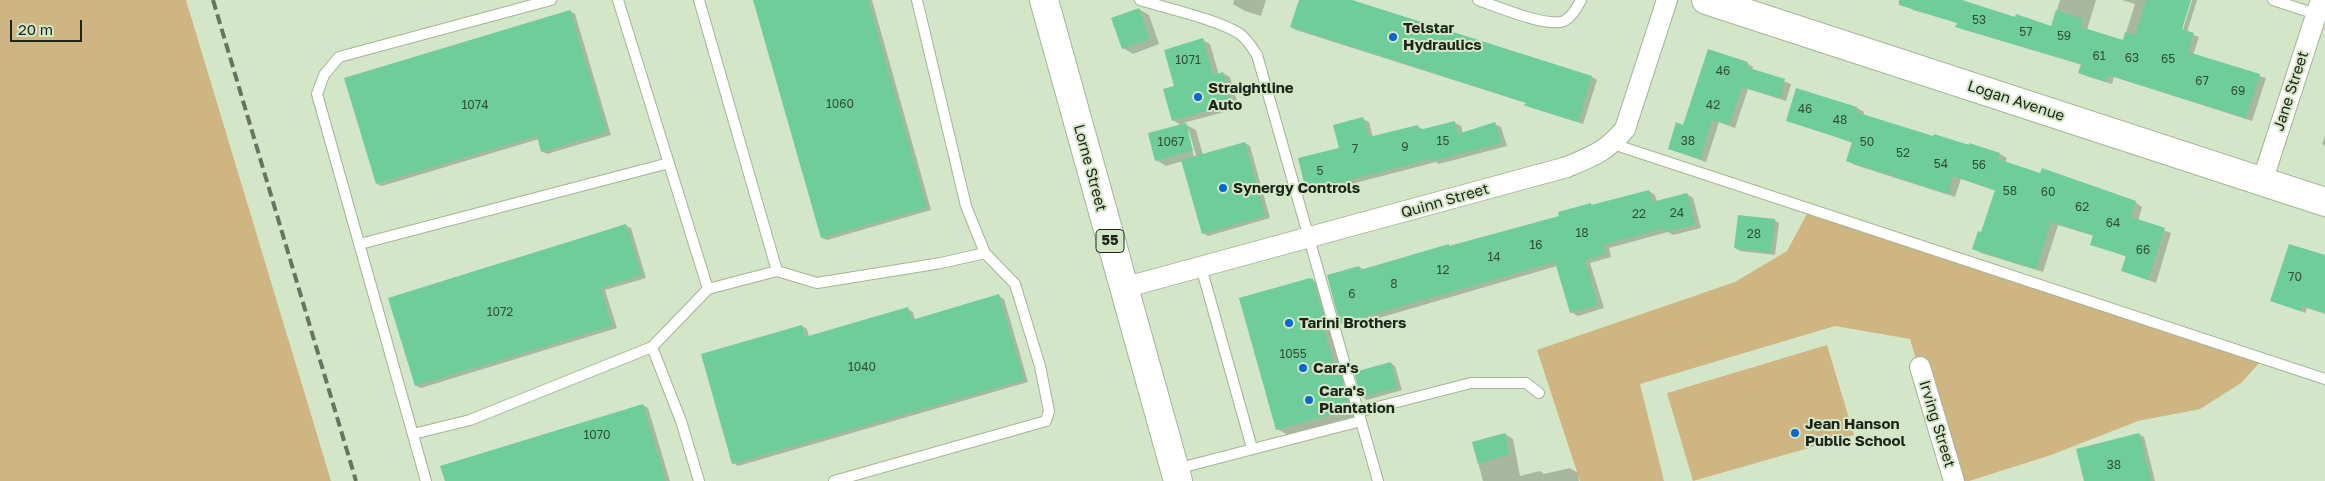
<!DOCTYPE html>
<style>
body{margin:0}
#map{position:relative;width:2325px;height:481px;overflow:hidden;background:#d3e6c7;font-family:"Golos Text",sans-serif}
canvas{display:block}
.scale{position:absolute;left:10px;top:20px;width:72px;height:22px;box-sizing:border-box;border:2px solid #1d2418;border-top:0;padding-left:6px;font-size:15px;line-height:18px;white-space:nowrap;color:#1d2418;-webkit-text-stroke:4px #d3e6c7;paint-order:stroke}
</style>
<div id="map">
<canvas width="2325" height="481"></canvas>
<div class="scale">20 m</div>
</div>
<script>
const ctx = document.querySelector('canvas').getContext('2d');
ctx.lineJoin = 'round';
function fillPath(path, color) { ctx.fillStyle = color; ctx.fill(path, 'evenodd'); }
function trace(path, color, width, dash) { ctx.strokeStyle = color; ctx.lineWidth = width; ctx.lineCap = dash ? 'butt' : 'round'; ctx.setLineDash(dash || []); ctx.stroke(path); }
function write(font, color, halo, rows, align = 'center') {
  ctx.font = font + ' "Golos Text",sans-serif'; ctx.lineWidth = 4; ctx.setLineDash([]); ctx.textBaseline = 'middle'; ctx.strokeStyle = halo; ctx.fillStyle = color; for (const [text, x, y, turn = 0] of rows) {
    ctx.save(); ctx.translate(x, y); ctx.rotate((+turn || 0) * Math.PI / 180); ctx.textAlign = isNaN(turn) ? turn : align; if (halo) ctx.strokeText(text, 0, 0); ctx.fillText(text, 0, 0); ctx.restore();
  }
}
const green = new Path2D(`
 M0 0H186L331 481H0Z
 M1809 210 2262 360 2241 383 2200 409 2138 421 2051 455 1969 481H1952L1910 339 1835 326 1640 384 1664 481H1580L1537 350 1735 282 1787 251Z
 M1827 345 1854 435 1693 481 1667 393Z`);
const shadow = new Path2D(`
 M754 0H872L931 210 827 240 822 238Z
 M1234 0H1266L1261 16 1245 11 1233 4Z
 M1300 0H1348L1592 77 1597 80 1583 124 1529 107V104L1296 30 1291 27Z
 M1903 0H1958L2015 19 2052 27 2060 0H2096L2087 30 2123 42 2135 4 2122 0H2189L2179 35 2181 36 2192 0H2197L2187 32 2199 37 2193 55 2266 78 2252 121 2114 77 2112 84 2086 76 2080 72 2082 65 1962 29 1957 26 1958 23 1913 10Z
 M1139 9 1149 15 1159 44 1133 54 1123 48Z
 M570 11 575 14 611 135 547 154 542 151 539 139 382 186 377 184Z
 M1203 40 1210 44 1219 75 1223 73 1230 77 1239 108 1183 123 1196 130 1203 155 1245 143 1250 146 1270 218 1208 236 1203 233 1183 161 1166 166 1156 160 1182 126 1173 120 1175 87ZM1187 131H1189L1196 156 1194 157Z
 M1747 63 1753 67 1752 70 1791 84 1786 101 1748 89 1735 128 1719 122 1706 162 1669 149 1684 126Z
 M1857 108 1864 112 1863 116 1934 138 1970 145 2000 154 2007 158 2005 163 2135 202 2142 207 2138 221 2171 233 2156 283 2123 271 2127 257 2092 244 2094 236 2058 225 2043 272 1981 253 1974 249 1982 233 1996 191 1961 179 1955 197 1855 165 1847 161 1853 143 1787 120Z
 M1363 119 1369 122 1373 137 1417 126 1424 130 1455 123 1461 126 1463 134 1495 124 1501 127 1507 146 1439 164 1436 162 1313 194 1307 191Z
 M2325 136V146L2322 144Z
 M1649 191 1655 195 1657 202 1687 194 1693 198 1701 228 1673 235 1668 232 1609 248 1611 257 1590 263 1604 308 1578 316 1571 312 1557 266 1348 327 1342 323 1359 267 1364 270 1560 217 1590 204 1594 206Z
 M1774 220 1779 223 1775 255 1740 251 1735 248Z
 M626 226 631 228 646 278 605 290 617 328 421 388 416 386 390 298Z
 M2325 257V314L2307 308 2305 313 2271 300Z
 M1313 280 1323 286 1356 416 1288 435 1277 429Z
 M999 296 1004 299 1028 382 738 466 733 463 802 326 807 329 809 337 908 309 913 312 915 320Z
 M1390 363 1395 366 1402 390 1367 400 1362 397 1356 372Z
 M643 405 648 408 670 481H446Z
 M1505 434 1513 439 1520 476 1540 471 1544 474 1570 468 1578 473 1579 481H1483L1473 443Z
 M2139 434 2144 437 2155 481H2086Z`);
const building = new Path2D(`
 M753 0H868L927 208 821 238Z
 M1299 0H1352L1592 76 1578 122 1523 105 1527 103 1290 27Z
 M1899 0H1962L2015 17 2016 14 2051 26 2056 10 2084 19 2081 27 2123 40 2125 32 2135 35 2146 0H2191L2182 29 2194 33 2188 52 2260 74 2246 118 2108 75 2106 82 2078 73 2081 64 1955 27 1957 23 1899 5Z
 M1139 8 1150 39 1122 49 1111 18Z
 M570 10 607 132 541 152 537 136 376 184 344 78Z
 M1203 38 1213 75 1223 72 1232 104 1172 121 1163 89 1174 86 1164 50Z
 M1708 49 1748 62 1746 67 1785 79 1780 98 1742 87 1729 125 1712 120 1700 159 1668 149 1676 122 1683 125Z
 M1796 88 1857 107 1856 112 1933 136 1934 134 1969 145V143L2000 153 1998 159 2040 173 2042 168 2136 201 2131 217 2165 228 2148 280 2121 271 2126 256 2090 245 2093 235 2051 222 2036 269 1972 249 1978 231 1981 232 1995 190 1953 176 1948 194 1846 161 1852 142 1786 121Z
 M1363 117 1369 137 1418 125 1419 130 1455 121 1458 134 1495 122 1502 143 1432 161 1431 159 1306 191 1298 158 1339 148 1333 125Z
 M1186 123 1193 151 1155 161 1148 133Z
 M1245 142 1265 216 1202 234 1181 160Z
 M1649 190 1652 202 1687 193 1695 225 1666 232 1665 228 1603 245 1606 254 1585 260 1598 305 1570 313 1555 262 1340 324 1327 275 1359 266 1360 270 1449 244V246L1559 216 1558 212 1591 203V205Z
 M1738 215 1775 219 1771 253 1734 248Z
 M626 224 642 275 601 288 612 326 415 386 388 298Z
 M2289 244 2325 255V313L2302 306 2300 311 2270 301Z
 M1310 278 1313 279 1327 327 1324 328 1337 376 1341 375 1348 401 1344 402 1347 410 1276 430 1239 298Z
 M999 294 1024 380 732 464 701 354 802 325 805 337 908 307 912 320Z
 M1391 362 1397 388 1361 397 1354 372Z
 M643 404 666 481H445L440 466Z
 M1505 433 1509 454 1478 464 1472 442Z
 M2139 433 2151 481H2084L2076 449Z`);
const lane = new Path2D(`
 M618 0 708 289
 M699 0 777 271
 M1140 0C1166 8 1219 20 1240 34 1247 39 1252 47 1257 55L1378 481
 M1478 0C1496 6 1547 28 1564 21 1572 17 1577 8 1581 0
 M2273 0 2319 15
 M1613 144 2325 379
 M360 244 669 163
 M1201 267 1252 448
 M652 347 681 421 699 481
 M1358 412 1471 383H1526L1539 393
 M413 434 470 420 652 347 708 289 777 271 817 283 941 263 985 253
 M1176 469 1361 421
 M426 481 317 94 324 75 339 57 551 0
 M834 481 1046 421 1049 411 1040 366 1015 284 985 253 966 206 917 0`);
const street = new Path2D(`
 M2262 182 2321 0
 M1123 288 1567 167C1593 156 1607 151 1625 129L1667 0
 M1920 367 1954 481`);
const secondary = new Path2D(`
 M1706 0 2325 202`);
const primary = new Path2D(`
 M1044 0 1178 481`);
const rail = new Path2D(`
 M213 0 356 481`);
const markers = [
 [1393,37,5,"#0967d0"],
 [1198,97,5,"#0967d0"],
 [1223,188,5,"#0967d0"],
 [1289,323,5,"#0967d0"],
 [1303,368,5,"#0967d0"],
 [1309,400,5,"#0967d0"],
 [1795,433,5,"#0967d0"]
];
const numberNames = [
 ["53",1979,20],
 ["57",2026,32],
 ["59",2064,36],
 ["61",2099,56],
 ["63",2132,58],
 ["65",2168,59],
 ["1071",1188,60],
 ["46",1723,71],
 ["67",2202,81],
 ["69",2238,91],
 ["1060",840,104],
 ["1074",475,105],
 ["42",1713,105],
 ["46",1805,109],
 ["48",1840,120],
 ["15",1443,141],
 ["38",1688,141],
 ["1067",1171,142],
 ["50",1867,142],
 ["9",1405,147],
 ["7",1355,149],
 ["52",1903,153],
 ["54",1941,164],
 ["56",1979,165],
 ["5",1320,171],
 ["58",2010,191],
 ["60",2048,192],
 ["62",2082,207],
 ["24",1677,213],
 ["22",1639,214],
 ["64",2113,223],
 ["18",1582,233],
 ["28",1754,234],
 ["16",1536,245],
 ["66",2143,250],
 ["14",1494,257],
 ["12",1443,270],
 ["70",2295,277],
 ["8",1394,284],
 ["6",1352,294],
 ["1072",500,312],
 ["1055",1293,354],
 ["1040",862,367],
 ["1070",597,435],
 ["38",2114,465]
];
const shields = [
 [1110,241,28]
];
const shieldNames = [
 ["55",1110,241]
];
const poiNames = [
 ["Telstar",1403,28],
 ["Hydraulics",1403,45],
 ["Straightline",1208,88],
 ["Auto",1208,105],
 ["Synergy Controls",1233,188],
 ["Tarini Brothers",1299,323],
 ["Cara's",1313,368],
 ["Cara's",1319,391],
 ["Plantation",1319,408],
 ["Jean Hanson",1805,424],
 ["Public School",1805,441]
];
const streetNames = [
 ["Jane Street",2291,91,-72],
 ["Logan Avenue",2016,101,18],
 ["Lorne Street",1090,168,75],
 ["Quinn Street",1445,201,-16],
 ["Irving Street",1937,424,73]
];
fillPath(green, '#cfb581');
fillPath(shadow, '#0003');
fillPath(building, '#6ecd99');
trace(lane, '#a3b597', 12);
trace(street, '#a3b597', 22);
trace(secondary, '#a3b597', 30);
trace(primary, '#a3b597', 30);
trace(lane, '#fff', 10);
trace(street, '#fff', 20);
trace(secondary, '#fff', 28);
trace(primary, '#fff', 28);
trace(rail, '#687460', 4, [10, 5]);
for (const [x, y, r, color] of markers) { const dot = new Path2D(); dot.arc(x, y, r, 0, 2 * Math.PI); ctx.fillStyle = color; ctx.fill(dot); trace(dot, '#d3e6c7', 2); }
write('12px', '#314e38', null, numberNames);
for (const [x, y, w] of shields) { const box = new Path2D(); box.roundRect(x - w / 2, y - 11.5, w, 23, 4); ctx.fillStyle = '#d3e6c7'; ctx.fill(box); trace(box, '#1d2418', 1); }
write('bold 14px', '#1d2418', null, shieldNames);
write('bold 15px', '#1d2418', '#d3e6c7', poiNames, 'left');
write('15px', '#1d2418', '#d3e6c7', streetNames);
</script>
